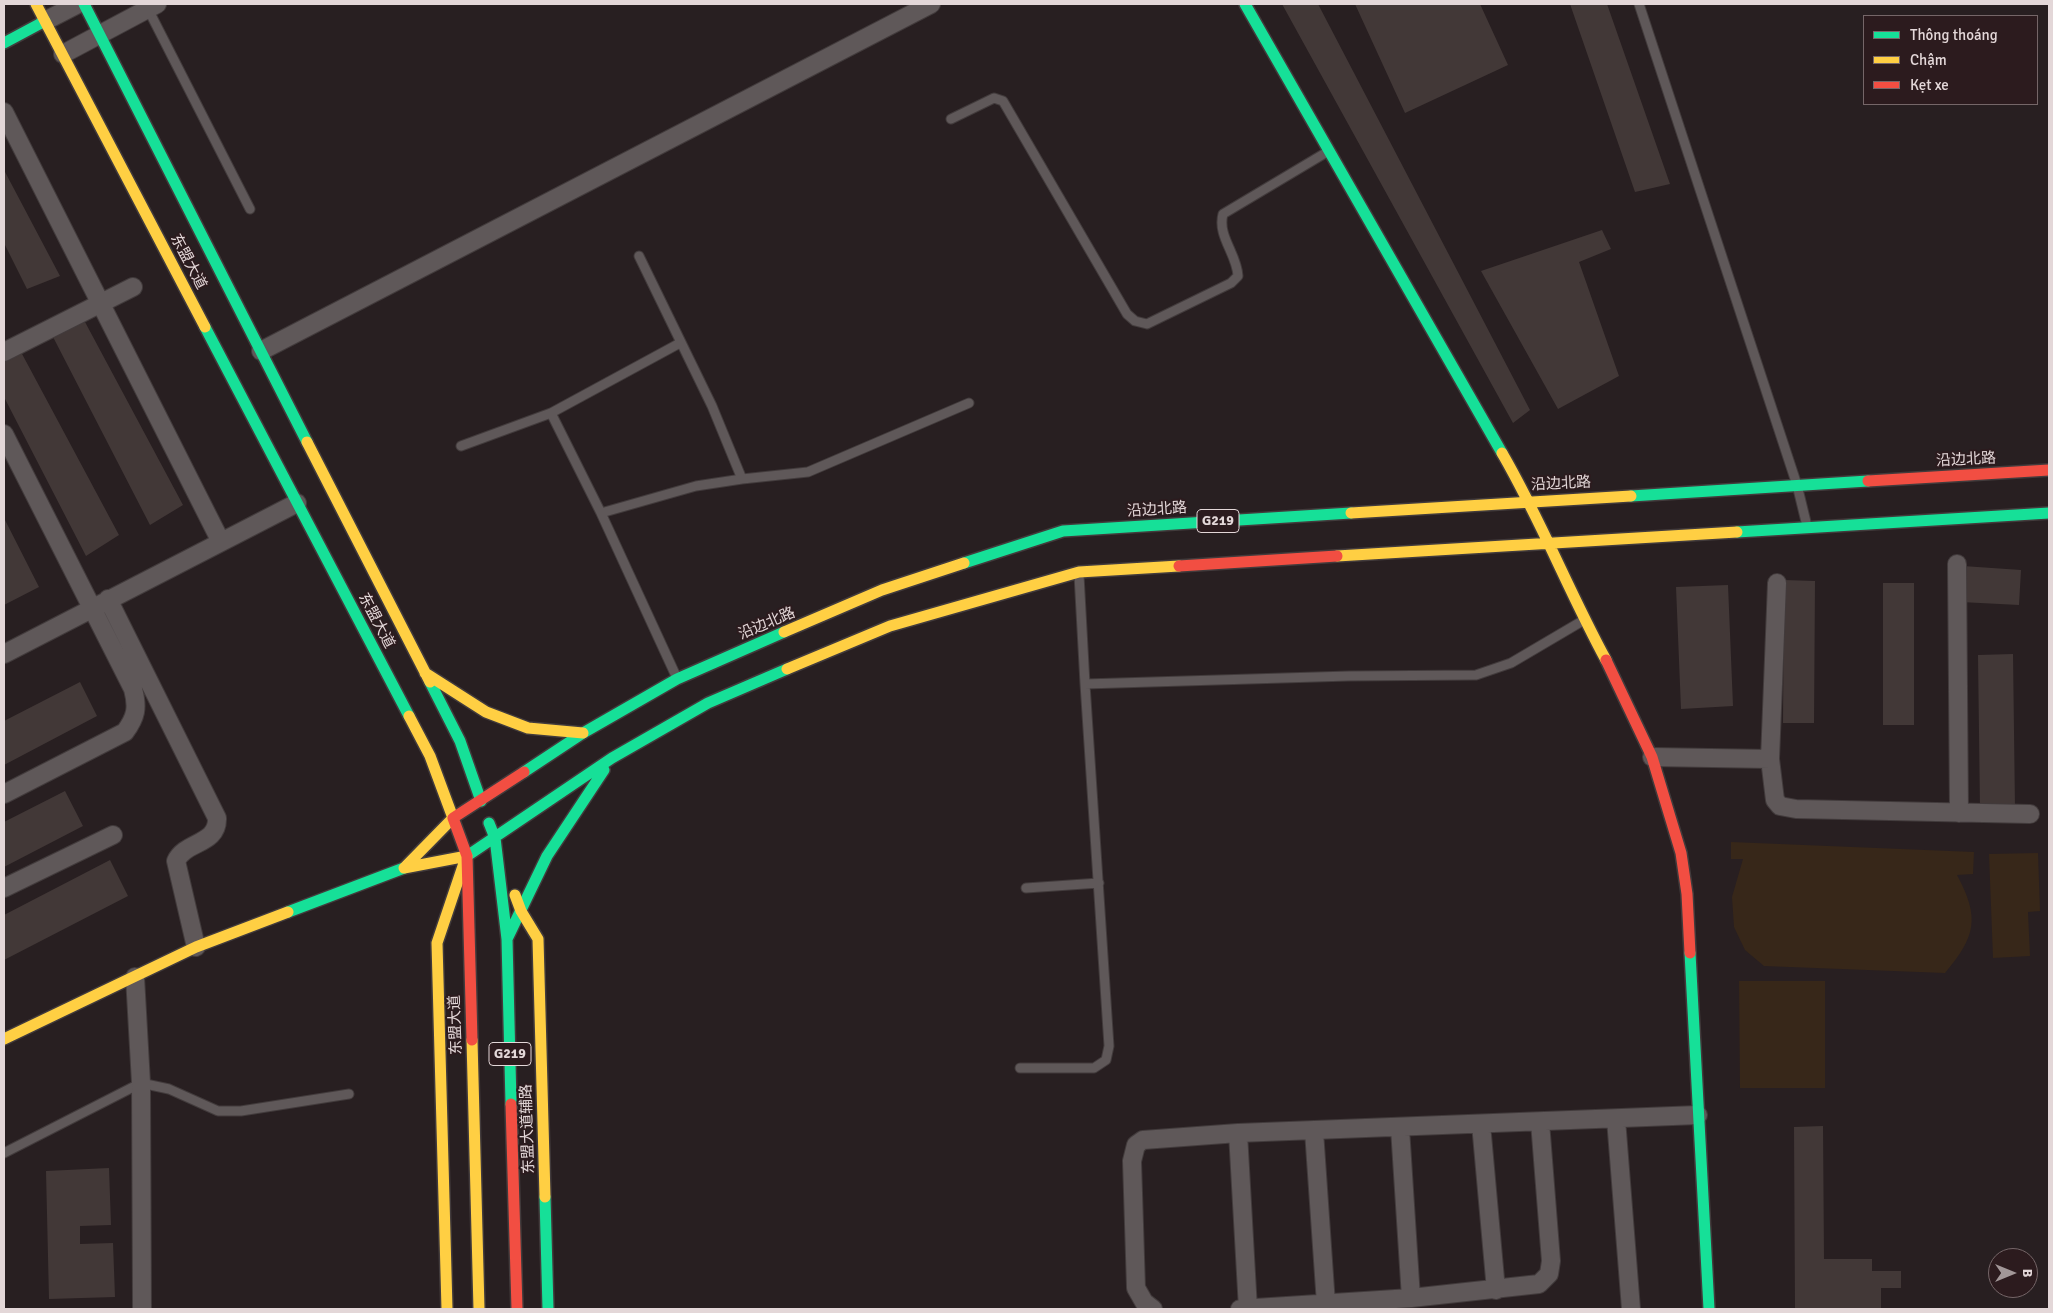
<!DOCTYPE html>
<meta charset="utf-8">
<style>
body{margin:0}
#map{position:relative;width:2053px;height:1313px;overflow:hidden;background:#281f21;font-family:Signika,sans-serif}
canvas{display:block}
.frame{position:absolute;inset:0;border:5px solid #e3d7d8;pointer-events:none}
.legend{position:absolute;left:1863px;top:15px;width:175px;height:90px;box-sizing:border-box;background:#2c1b1e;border:1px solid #756668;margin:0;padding:6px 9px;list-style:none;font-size:15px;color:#e3d7d8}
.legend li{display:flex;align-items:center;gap:10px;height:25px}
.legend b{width:25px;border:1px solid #756668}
.north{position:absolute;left:1988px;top:1248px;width:50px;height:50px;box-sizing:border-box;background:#2c1b1e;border:1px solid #756668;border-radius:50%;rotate:90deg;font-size:14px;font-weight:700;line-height:20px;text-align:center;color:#e3d7d8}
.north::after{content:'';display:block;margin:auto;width:18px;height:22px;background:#a29798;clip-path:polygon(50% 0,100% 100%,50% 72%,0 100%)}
</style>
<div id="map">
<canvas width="2053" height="1313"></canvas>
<div class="frame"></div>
<ul class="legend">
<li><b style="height:6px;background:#16e098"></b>Thông thoáng</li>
<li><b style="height:6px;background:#ffcf43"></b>Chậm</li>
<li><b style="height:6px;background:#f24e42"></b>Kẹt xe</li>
</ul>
<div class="north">B</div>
</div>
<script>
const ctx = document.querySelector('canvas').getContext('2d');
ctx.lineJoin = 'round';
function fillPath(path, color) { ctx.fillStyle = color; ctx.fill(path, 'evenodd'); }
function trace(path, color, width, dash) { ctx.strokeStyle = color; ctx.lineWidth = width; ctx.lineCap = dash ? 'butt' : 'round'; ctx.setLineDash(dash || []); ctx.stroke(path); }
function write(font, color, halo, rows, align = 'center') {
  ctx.font = font + ' Signika,"Noto Sans SC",sans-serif'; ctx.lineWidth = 4; ctx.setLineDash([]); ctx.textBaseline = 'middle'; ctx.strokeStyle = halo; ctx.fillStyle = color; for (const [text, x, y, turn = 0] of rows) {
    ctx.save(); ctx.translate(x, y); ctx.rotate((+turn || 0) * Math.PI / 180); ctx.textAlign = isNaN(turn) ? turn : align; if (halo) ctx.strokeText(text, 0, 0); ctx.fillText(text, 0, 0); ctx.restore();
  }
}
const green = new Path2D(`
 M1731 842 1974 852 1973 874 1957 875C1980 918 1976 936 1945 973L1764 966 1745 950 1734 927 1732 897 1743 859H1731Z
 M2038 853 2040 911 2028 912 2030 956 1993 958 1989 854Z
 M1739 981H1825V1088H1740Z`);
const building = new Path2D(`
 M1282 4H1318L1530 410 1513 423Z
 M1355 4H1480L1508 65 1405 113Z
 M1570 4H1607L1670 184 1635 192Z
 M4 170 60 276 27 289 4 243Z
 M1602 230 1611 249 1579 262 1619 376 1558 409 1481 271Z
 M85 322 183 505 150 525 52 335Z
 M21 352 119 535 86 556 4 397V360Z
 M4 518 39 587 4 605Z
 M1963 566 2021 570 2019 605 1961 602Z
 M1784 580 1815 581 1814 723H1783Z
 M1883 583H1914V725H1883Z
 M1728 585 1733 706 1681 709 1676 587Z
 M2013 654 2015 809 1980 810 1978 655Z
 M80 682 97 716 4 765V721Z
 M65 791 83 826 4 867V822Z
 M110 860 128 896 4 960V915Z
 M1823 1126 1824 1259H1872V1271H1901V1288H1881V1309H1795L1794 1127Z
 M109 1168 111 1225 80 1226V1244L113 1243 115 1297 49 1299 46 1171Z`);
const lane = new Path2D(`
 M1639 4 1797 485 1807 526
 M148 9 250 209
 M951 119 994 98 1003 101 1127 314 1135 321 1147 324 1231 283 1238 276C1237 254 1217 236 1223 214L1327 152
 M551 413 601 513 676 676
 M461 446 551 413 680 343
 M742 479 808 472 969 403
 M601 513 696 486 742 479 712 406 639 256
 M1079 575 1085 684
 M1026 888 1099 883
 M1020 1068H1094L1106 1060 1109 1046 1085 684 1349 676 1476 675 1511 663 1584 620
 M4 1153 141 1083 169 1089 218 1111H241L349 1094`);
const street = new Path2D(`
 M45 21 78 4
 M63 54 157 4
 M4 112 221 542
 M261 351 931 4
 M4 352 133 287
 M4 434 133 689C138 708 136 717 125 732L4 794
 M1957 564 1959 813
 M108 599 217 818C218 845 185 841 176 861L196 947
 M4 654 297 503
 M1652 757 1770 759 1775 800 1780 806 1796 809 2030 814
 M1770 759 1777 583
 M4 888 113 835
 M135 977 141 1083 142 1309
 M1616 1119 1631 1309
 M1481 1124 1496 1290
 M1400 1128 1411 1298
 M1314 1131 1326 1304
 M1238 1133 1248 1309
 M1153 1309 1144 1302 1136 1288 1132 1161 1136 1145 1143 1140 1238 1133 1698 1115
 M1240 1309 1411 1298 1539 1284 1549 1274 1551 1261 1540 1122`);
const fast = new Path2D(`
 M84 4 307 442
 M1245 4 1502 453
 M4 43 45 21
 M205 327 409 716
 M1631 496 1868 481
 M1737 532 2049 513
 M964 563 1063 531 1351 513
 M430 682 460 741 481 801
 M524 772 583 733 677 679 784 632
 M489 823 495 838 507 939 511 1104
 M467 856 612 758 708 703 787 669
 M288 912 404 868
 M507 939 547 856 604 770
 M1690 953 1709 1309
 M545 1197 548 1309`);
const slow = new Path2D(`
 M36 4 205 327
 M307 442 430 682
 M1502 453C1541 520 1569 592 1606 660
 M1351 513 1631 496
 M1337 556 1737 532
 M784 632 882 590 964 563
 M787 669 890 626 1079 572 1179 566
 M425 673 486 712 528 728 583 733
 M409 716 430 756 453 818 404 868 467 856
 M515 895 521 911 538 939 545 1197
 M4 1039 196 947 288 912
 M472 1040 479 1309
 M447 1309 437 943 465 860`);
const jam = new Path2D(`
 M1868 481 2049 470
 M1179 566 1337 556
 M1606 660 1652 757 1681 853 1687 894 1690 953
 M472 1040 467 856 453 818 524 772
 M511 1104 517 1309`);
const shields = [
 [1218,521,42],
 [510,1054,42]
];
const shieldNames = [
 ["G219",1218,521],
 ["G219",510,1054]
];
const streetNames = [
 ["东盟大道",188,262,62],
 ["沿边北路",1966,460,-3],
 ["沿边北路",1561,484,-3],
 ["沿边北路",1157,510,-4],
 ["东盟大道",376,621,62],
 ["沿边北路",767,624,-23],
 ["东盟大道",456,1025,-92],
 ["东盟大道辅路",528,1129,-92]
];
fillPath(green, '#372719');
fillPath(building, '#423837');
trace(lane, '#423b3c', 11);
trace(street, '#423b3c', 20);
trace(fast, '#423b3c', 14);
trace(slow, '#423b3c', 14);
trace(jam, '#423b3c', 14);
trace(lane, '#5f5859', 9);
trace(street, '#5f5859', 18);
trace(fast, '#16e098', 11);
trace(slow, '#ffcf43', 11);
trace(jam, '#f24e42', 11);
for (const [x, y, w] of shields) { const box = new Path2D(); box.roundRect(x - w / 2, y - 11.5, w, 23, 4); ctx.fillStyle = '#2c1b1e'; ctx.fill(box); trace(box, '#e3d7d8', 1); }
write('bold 14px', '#e3d7d8', null, shieldNames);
write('15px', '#e3d7d8', '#2c1b1e', streetNames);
</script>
